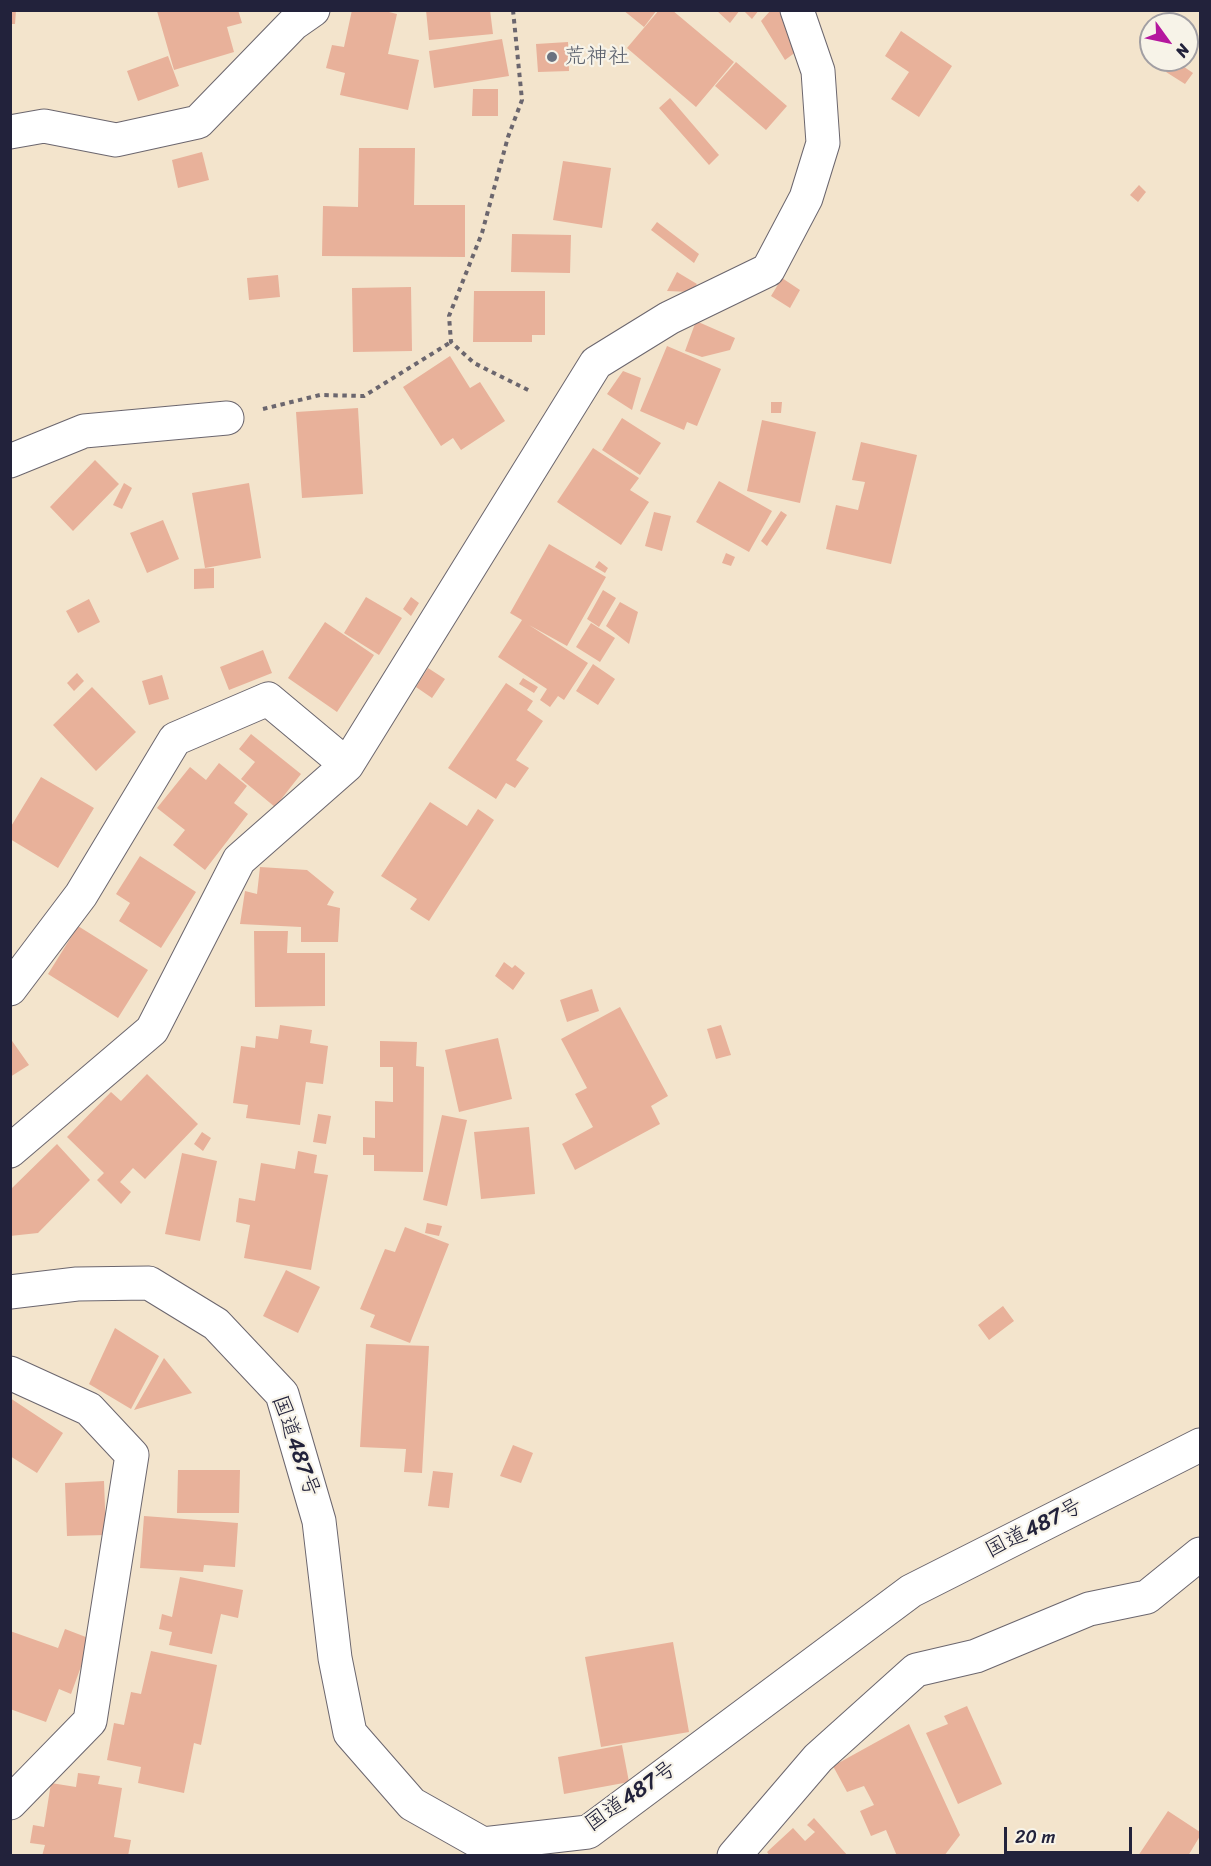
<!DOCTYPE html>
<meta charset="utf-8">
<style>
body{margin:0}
#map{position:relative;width:1211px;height:1866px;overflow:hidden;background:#f3e4cc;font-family:Sriracha,sans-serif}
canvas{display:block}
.frame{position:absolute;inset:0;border:12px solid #22223b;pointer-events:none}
.north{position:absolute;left:1139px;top:12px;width:60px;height:60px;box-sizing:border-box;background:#f7f3e8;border:2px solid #a29fa3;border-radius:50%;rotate:123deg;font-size:16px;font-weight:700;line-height:24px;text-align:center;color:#22223b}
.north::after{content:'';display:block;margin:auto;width:21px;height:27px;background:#b5179e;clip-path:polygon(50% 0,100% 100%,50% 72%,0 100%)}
.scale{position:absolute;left:1004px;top:1827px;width:128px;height:27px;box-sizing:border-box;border:3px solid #22223b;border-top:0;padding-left:8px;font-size:18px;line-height:21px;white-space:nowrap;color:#22223b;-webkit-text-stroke:4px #f7f3e8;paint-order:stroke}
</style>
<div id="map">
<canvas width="1211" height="1866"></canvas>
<div class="frame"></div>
<div class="north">N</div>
<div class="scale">20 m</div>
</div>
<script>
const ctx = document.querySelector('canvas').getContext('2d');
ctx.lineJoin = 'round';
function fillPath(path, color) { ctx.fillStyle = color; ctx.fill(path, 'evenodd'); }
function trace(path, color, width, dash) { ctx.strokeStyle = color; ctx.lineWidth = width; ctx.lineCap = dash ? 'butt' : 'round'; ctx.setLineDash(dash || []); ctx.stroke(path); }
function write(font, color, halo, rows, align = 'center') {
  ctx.font = font + ' Sriracha,"Klee One",sans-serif'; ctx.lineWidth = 4.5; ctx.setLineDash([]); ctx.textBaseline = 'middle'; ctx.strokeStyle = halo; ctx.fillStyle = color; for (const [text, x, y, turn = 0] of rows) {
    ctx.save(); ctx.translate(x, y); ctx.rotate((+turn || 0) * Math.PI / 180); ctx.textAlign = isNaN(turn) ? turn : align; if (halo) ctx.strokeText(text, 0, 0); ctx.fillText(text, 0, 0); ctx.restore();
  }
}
const building = new Path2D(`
 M10 10H16L15 24H10Z
 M159 10H238L242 23 227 27 234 52 174 70 157 11Z
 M352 10H381L397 14 388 54 419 60 408 110 340 95 345 73 326 68 332 45 344 47Z
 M426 10H490L493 34 429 40Z
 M623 10H657L644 27Z
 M659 10H672L734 62 696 107 627 48Z
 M716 10H740L730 23Z
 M743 10H759L752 19Z
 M771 10H789L800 49 785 60 761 21Z
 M901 31 952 66 919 117 891 99 909 72 885 56Z
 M502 39 509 76 434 88 429 51Z
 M568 42 569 71 538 72 536 44Z
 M168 56 179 86 138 101 127 71Z
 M1174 60 1193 73 1185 84 1166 72Z
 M736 62 787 106 766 130 715 86Z
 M473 89H498V116H472Z
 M670 98 719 155 709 165 659 108Z
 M359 148H415L414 205H465V257L322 256 323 206 358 207Z
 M202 152 209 180 178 188 172 160Z
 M563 161 611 168 602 228 553 220Z
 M1139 185 1146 192 1138 202 1130 195Z
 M657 222 699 254 694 263 651 230Z
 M512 234 571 235 570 273 511 272Z
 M677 272 697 284 691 292 667 291Z
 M278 275 280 297 249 300 247 278Z
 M782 278 800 290 790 308 771 296Z
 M411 287 412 351 353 352 352 288Z
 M474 291H545V335H532V342H473Z
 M696 321 735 338 730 350 702 357 685 351Z
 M667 346 721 369 697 426 687 422 684 430 640 411Z
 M450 356 470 388 480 382 505 421 461 450 453 438 441 446 403 387Z
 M623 371 641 378 632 410 607 394Z
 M771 402H782L781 413H771Z
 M358 408 363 494 302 498 296 412Z
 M622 418 661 443 640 475 602 450Z
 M762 420 816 432 800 503 747 491Z
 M861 442 917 455 891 564 826 549 836 505 858 510 865 482 852 480Z
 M593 448 639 478 630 490 649 502 621 545 557 502Z
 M95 460 119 484 73 531 50 507Z
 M719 481 772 511 749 552 696 522Z
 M124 483 132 488 122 509 113 505Z
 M249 483 261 558 205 568 192 493Z
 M781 511 787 515 767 546 761 541Z
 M654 512 671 516 662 551 645 546Z
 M163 520 179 559 147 573 130 533Z
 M549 544 606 577 567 646 529 625 588 663 564 700 558 696 550 707 540 700 547 689 498 657 522 620 510 613Z
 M726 553 735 557 731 566 722 563Z
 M599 561 608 568 605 573 595 567Z
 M214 568V588L194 589V569Z
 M603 590 616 598 599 627 587 619Z
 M366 597 402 618 379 655 344 633Z
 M411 597 419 603 411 616 403 609Z
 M89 599 100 622 78 633 66 611Z
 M620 602 638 612 629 644 606 626Z
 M325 622 374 655 337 712 288 678Z
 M591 623 615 638 600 662 576 647Z
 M263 650 272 673 229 690 220 667Z
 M593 664 615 679 598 705 576 691Z
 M428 668 445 679 432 698 416 687Z
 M77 673 84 681 74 691 67 683Z
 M162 675 169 699 149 705 142 681Z
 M523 678 538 687 534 693 519 684Z
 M506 683 533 701 527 710 543 721 516 760 529 768 515 788 506 783 496 799 448 768Z
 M92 687 136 732 96 771 53 725Z
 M251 734 301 774 275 807 241 779 255 762 239 749Z
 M219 763 247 786 234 803 248 814 205 870 173 845 185 830 157 808 190 767 206 780Z
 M41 777 94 808 58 868 10 839V828Z
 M430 802 467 826 478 809 494 820 429 921 410 909 417 899 381 876Z
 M140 856 196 892 161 948 119 921 130 903 116 894Z
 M260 867 307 870 334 892 327 905 340 908 338 942H301V927L240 924 245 891 257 894Z
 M78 926 148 970 118 1018 48 974Z
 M254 931H288L287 953H325V1006L255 1007Z
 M504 962 512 968 515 965 525 973 513 990 495 976Z
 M592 989 599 1011 567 1022 560 1000Z
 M620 1007 668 1096 651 1106 660 1124 575 1170 562 1144 593 1127 575 1094 587 1088 561 1039Z
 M280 1025 312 1030 310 1043 328 1046 323 1084 306 1082 300 1125 246 1118 248 1105 233 1103 241 1046 255 1048 256 1036 278 1039Z
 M721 1025 731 1055 716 1059 707 1029Z
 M10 1038 29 1065 10 1077Z
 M498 1038 512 1099 459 1112 445 1050Z
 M380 1041 417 1042 416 1066 424 1067 423 1172 374 1171V1155H363V1137L375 1138V1101L393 1102V1067H380Z
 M147 1074 198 1124 145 1179 133 1168 120 1182 131 1192 121 1204 97 1180 104 1173 67 1137 111 1092 121 1101Z
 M318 1114 331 1116 326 1144 313 1142Z
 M442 1115 467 1120 447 1206 423 1200Z
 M529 1127 535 1194 481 1199 474 1132Z
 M202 1132 211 1138 203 1151 194 1144Z
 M57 1144 90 1180 38 1233 10 1236V1190Z
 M298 1151 317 1155 314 1173 328 1175 311 1270 244 1258 250 1225 236 1222 239 1198 255 1201 261 1163 295 1169Z
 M182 1153 217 1161 200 1241 165 1234Z
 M427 1223 442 1226 439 1236 425 1233Z
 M405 1227 449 1244 410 1343 370 1327 375 1315 360 1309 385 1249 395 1252Z
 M286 1270 320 1287 298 1333 263 1316Z
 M1003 1306 1014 1321 989 1340 978 1325Z
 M115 1328 159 1356 131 1409 89 1384Z
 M366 1344 429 1346 422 1473 404 1472 406 1449 360 1447Z
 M164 1358 192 1393 134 1410Z
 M10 1398 63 1433 37 1473 10 1456Z
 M513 1445 533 1453 521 1483 500 1476Z
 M178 1470H240L239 1513H177Z
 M433 1471 453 1473 449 1508 428 1506Z
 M104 1481 106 1535 67 1536 65 1483Z
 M144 1516 238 1523 235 1567 204 1565 203 1572 140 1568Z
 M180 1577 243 1590 238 1618 221 1614 212 1654 169 1645 172 1632 159 1629 162 1614 172 1617Z
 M65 1629 91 1639 71 1694 59 1689 46 1722 10 1709V1631L58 1648Z
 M673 1642 689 1732 601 1747 585 1657Z
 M151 1651 217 1665 201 1745 194 1743 184 1793 138 1783 141 1767 107 1760 114 1723 124 1725 131 1692 141 1694Z
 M967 1706 1002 1784 958 1804 926 1733 948 1724 944 1716Z
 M909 1724 960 1835 944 1856H897L886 1830 871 1836 860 1811 874 1805 864 1786 847 1792 833 1766Z
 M622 1745 629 1782 564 1794 558 1757Z
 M78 1773 100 1776 98 1784 122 1788 114 1837 131 1840 128 1856H42L45 1845 30 1843 33 1825 44 1827 51 1783 76 1787Z
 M1168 1811 1200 1832V1836L1188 1856H1138Z
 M814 1818 848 1856H770L767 1852 793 1828 805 1841 815 1832 807 1825Z`);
const path = new Path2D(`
 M513 10 522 100 508 137 482 233 449 316 451 342 474 363 532 392
 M263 409 320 395 364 396 451 342`);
const street = new Path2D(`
 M10 132 44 126 116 140 198 122 293 24 313 10
 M10 461 84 431 227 418
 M10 989 81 895 175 739 268 699 347 765
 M10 1151 152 1030 239 860 347 765 596 363 669 318 768 270 806 198 823 143 818 71 797 10
 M10 1373 89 1409 132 1455 90 1721 10 1803
 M734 1856 818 1758 916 1670 976 1656 1089 1609 1147 1597 1200 1554`);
const highway = new Path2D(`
 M10 1292 77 1284 149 1283 216 1324 282 1394 319 1521 335 1658 350 1733 412 1804 483 1844 588 1832 911 1591 1200 1445`);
const markers = [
 [552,57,6,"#6b7280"]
];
const worshipNames = [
 ["荒神社",564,57]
];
const streetNames = [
 ["国道487号",295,1446,71],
 ["国道487号",1034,1529,-27],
 ["国道487号",631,1797,-35]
];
fillPath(building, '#e8b19a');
trace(street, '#6b666e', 35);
trace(highway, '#6b666e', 35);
trace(path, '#6b666e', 4, [4.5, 4.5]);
trace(street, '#fff', 33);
trace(highway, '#fff', 33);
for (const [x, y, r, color] of markers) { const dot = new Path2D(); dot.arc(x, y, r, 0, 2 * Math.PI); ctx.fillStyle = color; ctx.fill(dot); trace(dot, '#f7f3e8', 2); }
write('22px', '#5b616d', '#f7f3e8', worshipNames, 'left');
write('22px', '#22223b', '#f7f3e8', streetNames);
</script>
